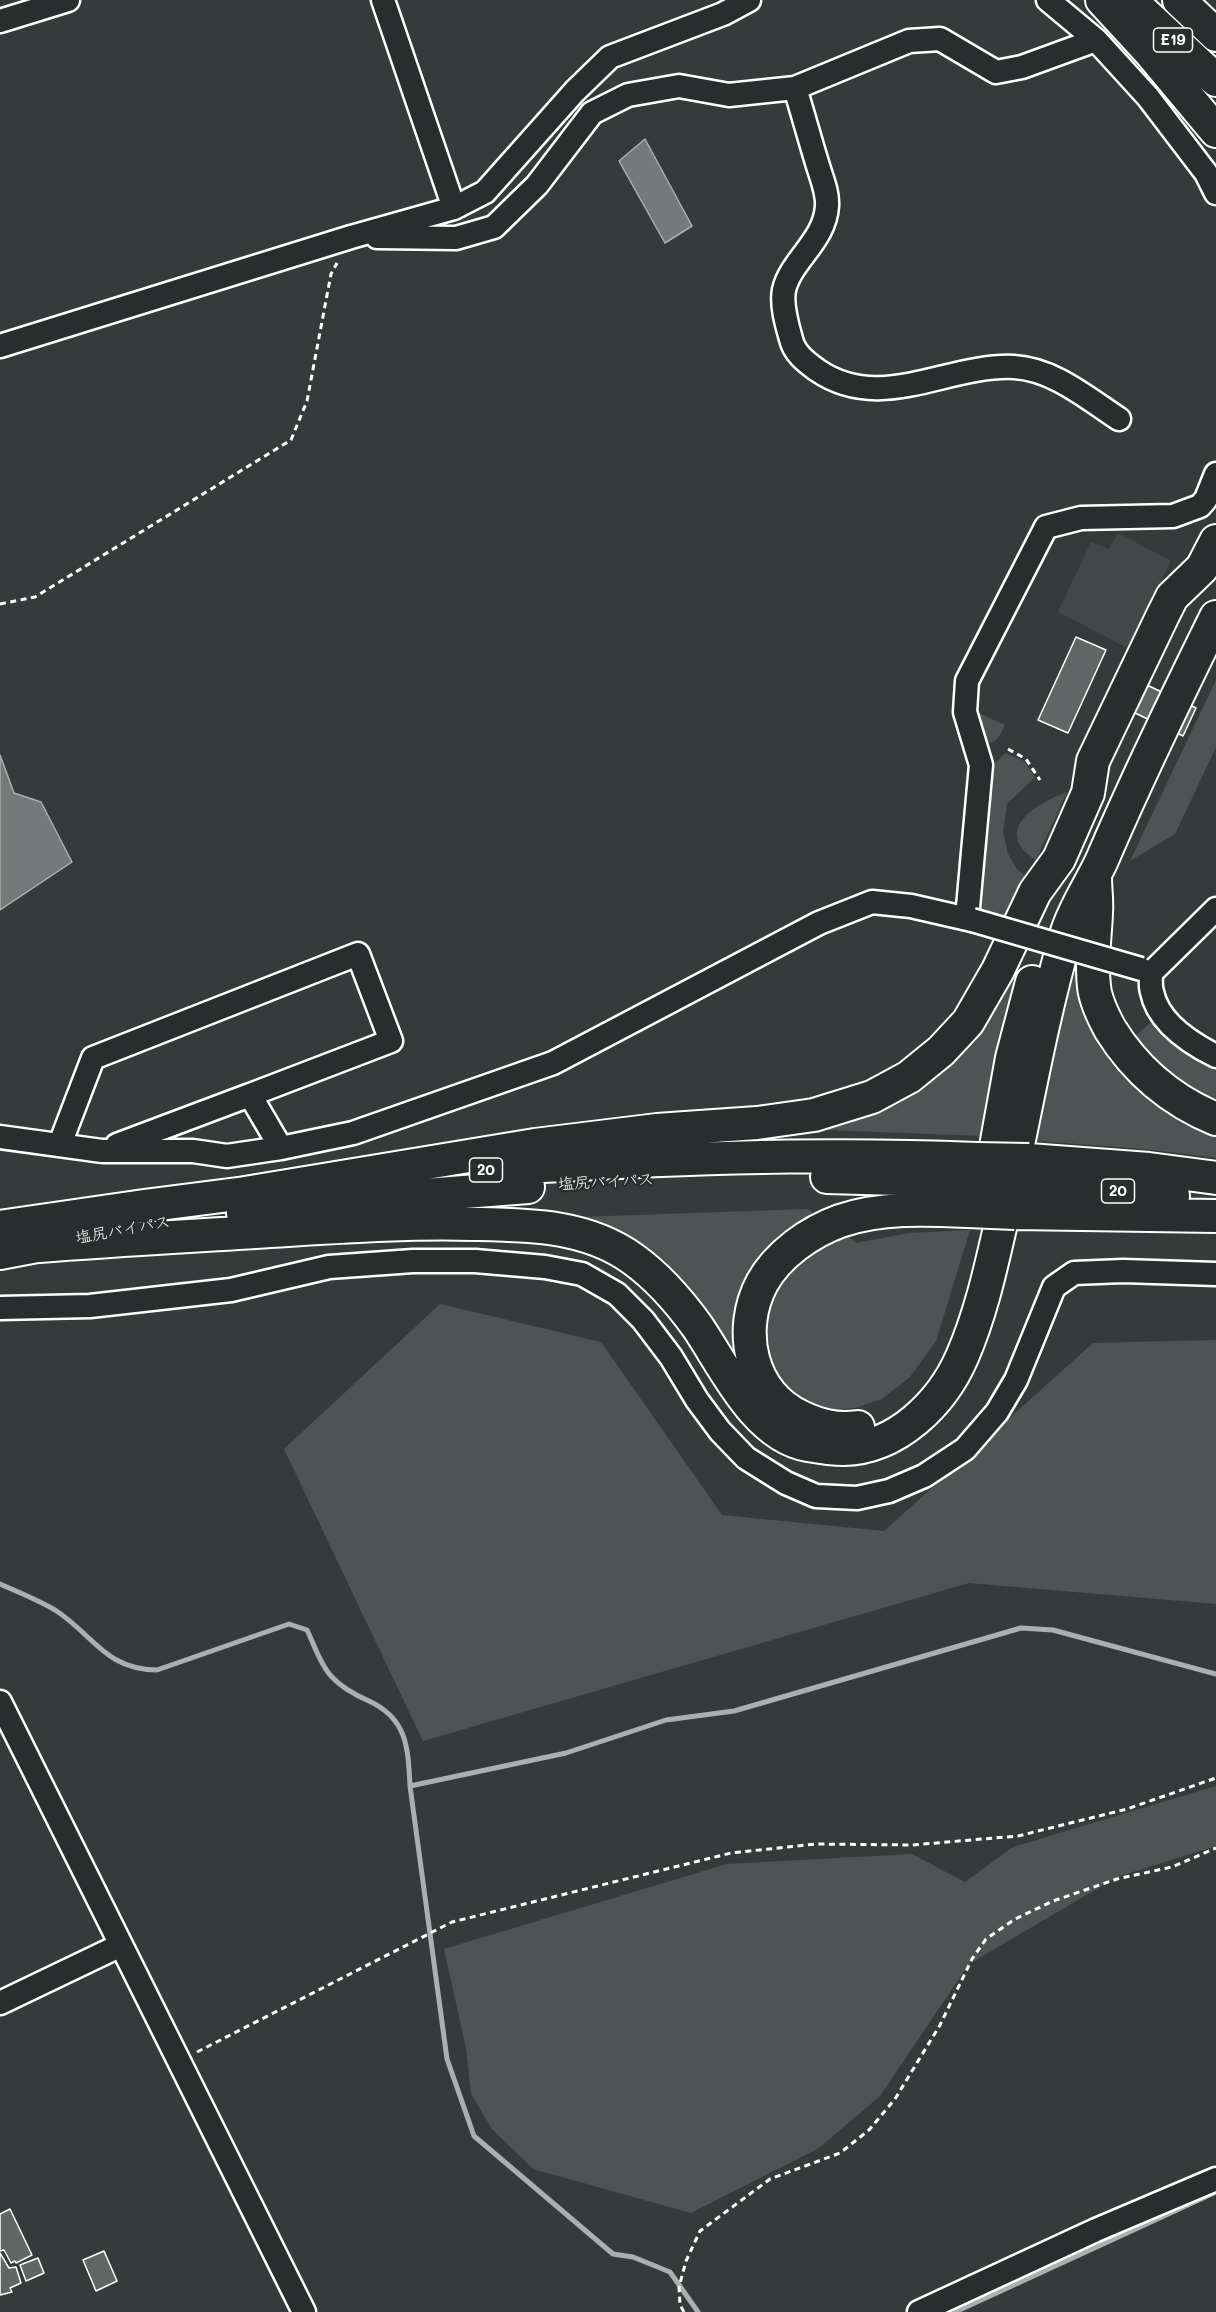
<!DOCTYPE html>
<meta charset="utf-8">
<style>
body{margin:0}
canvas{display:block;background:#373a3b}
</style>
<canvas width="1216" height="2312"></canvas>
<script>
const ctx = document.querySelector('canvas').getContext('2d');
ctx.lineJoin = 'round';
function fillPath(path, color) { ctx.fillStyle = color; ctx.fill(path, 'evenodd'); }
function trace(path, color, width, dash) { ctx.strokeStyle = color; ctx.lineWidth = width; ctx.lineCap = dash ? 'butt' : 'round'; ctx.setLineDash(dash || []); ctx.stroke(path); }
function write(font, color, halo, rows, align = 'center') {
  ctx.font = font + ' Mali,"Klee One",sans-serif'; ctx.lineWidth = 5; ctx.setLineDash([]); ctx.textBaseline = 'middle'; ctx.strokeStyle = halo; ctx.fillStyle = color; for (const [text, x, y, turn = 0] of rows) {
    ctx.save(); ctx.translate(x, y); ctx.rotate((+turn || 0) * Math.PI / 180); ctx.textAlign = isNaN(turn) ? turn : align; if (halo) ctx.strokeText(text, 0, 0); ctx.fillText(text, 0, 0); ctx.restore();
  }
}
const built = new Path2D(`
 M1118 533 1171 561 1161 581 1169 586 1137 653 1058 612 1091 542 1109 549Z`);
const green = new Path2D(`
 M1216 680V747L1175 834 1130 861Z
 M972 710 1005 725C999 737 996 746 981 742Z
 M1005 753 1024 761 1035 777 1007 804 1003 832 1008 854 1017 869 1029 879 1010 920 976 910 987 772Z
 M1067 792 1036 860C991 831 1036 803 1067 792Z
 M1025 948 1010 1004 983 1136 825 1130 824 1126 876 1106Z
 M1071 961 1080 963C1081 978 1081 995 1084 1009 1098 1070 1161 1113 1216 1134V1158L1154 1150 1027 1140Z
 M1151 1022C1170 1040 1192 1056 1216 1066V1106L1191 1094 1130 1041Z
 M808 1209 814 1214 813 1220 755 1267 742 1290 735 1321 737 1352 750 1379 611 1229 579 1217Z
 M970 1230 936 1341 910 1377 882 1399 855 1408 825 1410 800 1399 783 1384 772 1368 763 1346V1326L776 1280 822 1244 848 1236 856 1243 909 1233Z
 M440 1304 601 1342 722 1515 884 1531 1093 1343 1216 1340V1604L969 1583 423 1741 284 1449Z
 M1216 1786V1846L1117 1877 969 1964 880 2096 819 2148 691 2213 533 2169 492 2129 471 2094 466 2048 444 1949 727 1864 912 1854 965 1882 1013 1847Z`);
const water = new Path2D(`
 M645 139 692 226 665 243 619 161Z
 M0 755 14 793 41 802 72 862 0 910Z`);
const stream = new Path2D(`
 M0 1584C18 1592 38 1600 55 1610 94 1635 104 1669 157 1670L289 1624 307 1630C314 1644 320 1664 331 1676 341 1687 355 1695 369 1701 408 1719 408 1749 410 1786L447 2059 474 2136 613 2254 633 2257 670 2272 698 2312
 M410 1786 566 1753 666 1720 734 1711 1021 1628 1053 1630 1216 1674
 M955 2312 1216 2192`);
const building = new Path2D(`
 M1076 637 1106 650 1068 733 1038 720Z
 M1119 672 1196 708 1183 736 1106 699Z
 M10 2209 32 2255 16 2263 15 2261 11 2263 4 2250 0 2251V2214Z
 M104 2251 117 2281 96 2291 83 2260Z
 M0 2253 9 2268 16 2267 21 2283 10 2288 12 2292 0 2295Z
 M38 2258 44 2273 26 2281 20 2265Z`);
const path = new Path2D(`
 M0 604 35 597 291 440 307 401 331 274 337 263
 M1008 749 1026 759 1040 780
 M197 2052 452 1922 731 1853 816 1844 912 1845 1018 1836 1127 1809 1216 1778
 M684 2312 680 2305 679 2287 686 2261 700 2231 770 2179 840 2153 869 2130 895 2099 940 2025 972 1959 986 1939 1015 1919 1053 1901 1117 1879 1172 1867 1216 1848`);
const minor = new Path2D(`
 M383 0 454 208
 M1048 0 1096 40 1148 97 1206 173 1216 193
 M0 21 68 0
 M795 88C803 114 810 140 818 166 822 179 828 193 827 206 825 241 791 260 784 290 781 305 787 325 791 339 794 353 806 362 817 370 881 414 946 364 1014 367 1053 369 1087 398 1119 419
 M377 237 456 238 494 227 537 185 592 113 628 95 679 86 729 95 795 88 909 41 940 39 996 72 1022 67 1096 40
 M0 346 351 237 454 208 485 192 575 91 610 57 723 14 749 0
 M1216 909 1151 973C1151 979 1150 986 1152 992 1158 1022 1190 1043 1216 1056
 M967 918 981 765 965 712 967 681 1046 527 1081 518 1173 516 1200 506 1206 499 1216 474
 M0 1137 102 1151H193L227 1156 281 1148 353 1133 553 1063 819 923 872 902 911 906 972 920
 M60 1144 93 1058 358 954 391 1041 250 1095
 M117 1145 250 1095 281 1148
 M0 1308 90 1306 231 1290 329 1267 413 1261H475L545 1267 582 1274 617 1294 643 1320 671 1357 697 1400 720 1431 746 1458 786 1483 816 1496 857 1498 889 1491 924 1476 965 1449 997 1412 1016 1380 1054 1287 1074 1273 1123 1271 1216 1274
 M0 1702 304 2312
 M0 2003 121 1945
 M919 2312 1096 2230 1216 2179`);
const highway = new Path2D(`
 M1102 0 1150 52 1216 131
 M1130 0 1216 80
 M1179 0 1216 35
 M1095 877C1095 889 1097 901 1096 913 1095 938 1091 962 1094 986 1095 1000 1103 1016 1110 1029 1136 1071 1170 1100 1216 1119
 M1029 1160 1149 1169 1216 1178
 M495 1169C655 1159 816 1152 976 1159
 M827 1177 970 1181
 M1021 1184 1173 1196
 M989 1185 1012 1058 1032 982
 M239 1194 535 1145 657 1130 757 1123 814 1115 872 1097 909 1077 941 1051 968 1022 998 970 1035 892 1059 859 1088 793 1093 761 1163 615 1172 597 1202 568 1216 541
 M243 1213 349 1201 528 1187
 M1015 1213 1216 1216
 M0 1227 144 1206 261 1191
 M39 1246C116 1240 193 1236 270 1231 338 1227 406 1222 474 1224 529 1225 586 1225 633 1259 658 1277 679 1301 697 1326 724 1365 755 1436 808 1445 819 1447 832 1449 844 1449 897 1448 942 1403 962 1357 983 1309 993 1257 1005 1206 1025 1116 1040 1024 1066 935 1074 908 1090 886 1102 860 1137 778 1176 698 1216 617
 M0 1253 58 1242
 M858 1427C837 1430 820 1426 801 1417 750 1393 737 1330 762 1283 778 1254 810 1232 840 1221 880 1207 926 1209 968 1211`);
const minorBridge = new Path2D(`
 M972 920 1141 969`);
const highwayBridge = new Path2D(`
 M976 1159 1029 1160
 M970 1181 1021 1184
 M968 1211 1015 1213`);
const shields = [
 [1173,40,39],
 [486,1170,33],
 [1118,1191,33]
];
const shieldNames = [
 ["E19",1173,40],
 ["20",486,1170],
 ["20",1118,1191]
];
const streetNames = [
 ["塩尻バイパス",606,1182,-3],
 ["塩尻バイパス",123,1230,-10]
];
fillPath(built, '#444748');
fillPath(green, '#505354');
fillPath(water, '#767879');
trace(water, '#adaeaf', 1.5);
trace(stream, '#adaeaf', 5);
fillPath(building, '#636465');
trace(building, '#fff', 1.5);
trace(minor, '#fff', 27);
trace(highway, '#fff', 36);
trace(path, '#fff', 3, [6, 4.5]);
trace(minor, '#2a2d2e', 22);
trace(highway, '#2a2d2e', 32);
trace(minorBridge, '#fff', 27, []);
trace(highwayBridge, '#fff', 36, []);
trace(minorBridge, '#2a2d2e', 22);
trace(highwayBridge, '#2a2d2e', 32);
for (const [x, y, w] of shields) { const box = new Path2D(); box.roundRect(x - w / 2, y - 12, w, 24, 4.5); ctx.fillStyle = '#2a2d2e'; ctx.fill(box); trace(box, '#fff', 1.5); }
write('bold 15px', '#fff', null, shieldNames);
write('16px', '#fff', '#2a2d2e', streetNames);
</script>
